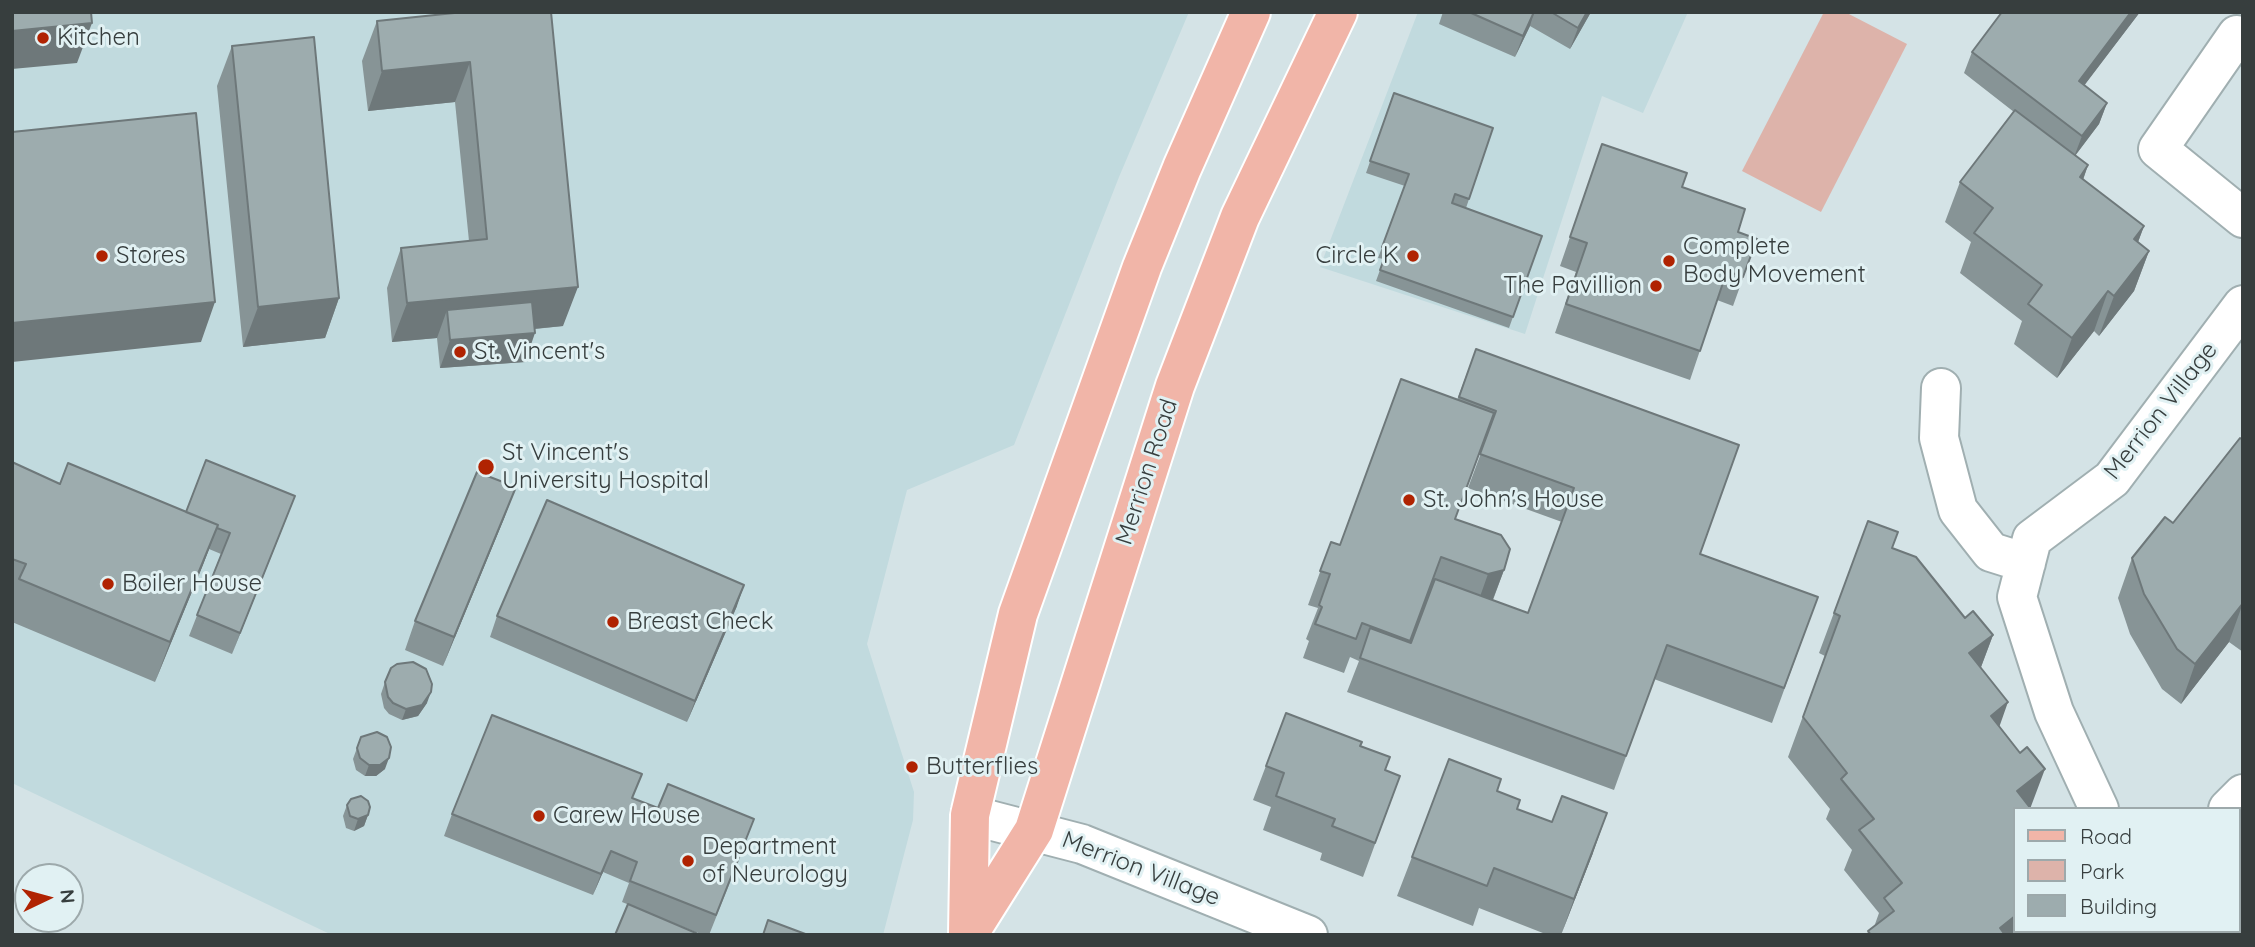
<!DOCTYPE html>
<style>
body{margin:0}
#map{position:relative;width:2255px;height:947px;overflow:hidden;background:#d4e3e6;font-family:Quicksand,sans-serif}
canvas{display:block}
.frame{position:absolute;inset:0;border:14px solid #373e3e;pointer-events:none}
.legend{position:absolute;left:2013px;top:807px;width:228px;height:126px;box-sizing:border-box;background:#e1f1f3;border:2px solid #9da9ab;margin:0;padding:9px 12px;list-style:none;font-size:21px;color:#373e3e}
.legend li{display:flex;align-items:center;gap:14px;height:35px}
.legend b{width:35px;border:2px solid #9da9ab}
.north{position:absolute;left:14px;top:863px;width:70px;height:70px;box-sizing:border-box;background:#e1f1f3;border:2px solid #9da9ab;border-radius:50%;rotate:85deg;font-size:19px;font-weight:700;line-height:28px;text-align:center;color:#373e3e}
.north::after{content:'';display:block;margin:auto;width:24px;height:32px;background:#b02302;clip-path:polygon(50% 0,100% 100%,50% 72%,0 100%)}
</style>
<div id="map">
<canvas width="2255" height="947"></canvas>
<div class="frame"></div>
<ul class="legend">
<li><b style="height:9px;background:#f1b5a8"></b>Road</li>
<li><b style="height:19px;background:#ddb3aa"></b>Park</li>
<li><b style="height:19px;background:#9dacae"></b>Building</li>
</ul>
<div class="north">N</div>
</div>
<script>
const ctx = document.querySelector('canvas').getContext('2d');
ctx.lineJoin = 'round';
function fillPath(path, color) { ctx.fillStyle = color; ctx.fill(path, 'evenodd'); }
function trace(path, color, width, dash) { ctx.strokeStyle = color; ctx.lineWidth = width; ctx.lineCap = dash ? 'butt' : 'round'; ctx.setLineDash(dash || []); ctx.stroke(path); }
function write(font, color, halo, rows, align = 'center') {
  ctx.font = font + ' Quicksand,sans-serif'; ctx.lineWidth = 6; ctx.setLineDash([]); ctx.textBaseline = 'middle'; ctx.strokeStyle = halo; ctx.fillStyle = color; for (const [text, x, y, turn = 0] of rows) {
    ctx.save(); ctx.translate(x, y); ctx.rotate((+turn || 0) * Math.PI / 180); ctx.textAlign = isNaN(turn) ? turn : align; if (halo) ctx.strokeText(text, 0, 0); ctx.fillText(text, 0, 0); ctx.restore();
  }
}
const built = new Path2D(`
 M12 12H1189L1119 177 1014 445 907 490 867 644 914 792 913 820 883 935H332L12 783Z
 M1418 12H1688L1643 113 1602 96 1525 334 1320 267Z`);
const green = new Path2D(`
 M1824 12H1845L1907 44 1821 212 1742 171Z`);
const minor = new Path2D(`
 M2237 35 2158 149 2243 218
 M1941 388 1939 438 1958 510 1991 552 2026 563
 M2099 809 2054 712 2017 597 2032 539 2112 479 2243 305
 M2228 809 2243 794
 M970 815 1082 844 1308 935
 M2133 935 2134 931`);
const major = new Path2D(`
 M968 934 970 815 1018 614 1142 267 1182 168 1251 12
 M968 935 1034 830 1175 386 1240 217 1338 12`);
const wall = new Path2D(`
 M464 12 563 326 535 329 525 362 440 368 437 338 392 342 387 288 401 248 469 241 455 102 368 111 362 61 377 21Z
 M1443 12H1591L1570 49 1530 26 1515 57 1439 24Z
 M2002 12H2140L2084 85 2107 103 2099 124 2075 156 2088 165 2083 180 2144 226 2138 242 2149 251 2134 291 2099 336 2094 331 2057 378 2014 344 2022 321 1960 273 1971 242 1945 222 1960 182 2014 112 1964 73 1972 52Z
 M232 46 339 298 325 338 243 347 217 86Z
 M1394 93 1493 128 1466 208 1542 236 1509 328 1376 281 1384 259 1378 258 1405 186 1366 173Z
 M1602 144 1682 187 1738 232 1757 239 1733 306 1717 300 1690 380 1555 333 1576 272 1560 266Z
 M1476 349 1700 554 1818 597 1772 723 1654 679 1614 790 1347 692 1359 661 1350 657 1344 673 1303 658 1309 641 1306 639 1318 608 1308 605 1331 542 1340 545 1457 400ZM1482 444 1484 445 1468 488 1562 522 1528 613 1493 600 1504 570 1455 519ZM1429 591H1430L1411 643H1410Z
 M2243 440V652L2229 642 2181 704 2162 689 2130 634 2118 598 2132 558 2173 523Z
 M12 462 60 484 186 512 295 496 232 654 189 636 221 554 209 549 155 682 12 622Z
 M505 516 443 666 405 650 415 621Z
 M1868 521 1892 548 1965 618 1993 635 1981 667 1999 726 2031 808 2027 935H1867L1868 931 1874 927 1879 913 1844 870 1852 850 1826 819 1830 809 1788 757 1825 656 1819 653Z
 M737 606 687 722 490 637 497 616Z
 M385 682 427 703 418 716 402 720 389 714 384 708 381 694Z
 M1286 713 1360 746 1385 770 1400 776 1363 877 1320 860 1322 853 1263 830 1271 807 1253 800Z
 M361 737 385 769 376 776H365L356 770 353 759Z
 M1497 791 1517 809 1593 853 1561 935H1548L1479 908 1473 926 1397 896 1412 857Z
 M633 798 658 808 747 840 709 935H703L622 902 629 883 603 872 593 895 444 836 452 814Z
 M347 805 368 815 364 826 354 831 346 828 343 816Z`);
const shadedWall = new Path2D(`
 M1534 12 1530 26 1515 57 1523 36Z
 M1587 12H1591L1570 49 1578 28Z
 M2131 12H2140L2071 103 2079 81Z
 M92 23 77 63 12 69V31Z
 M470 62 455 102 368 111 382 71Z
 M2107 103 2099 124 2074 157 2082 136Z
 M2088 165 2074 205 2080 177Z
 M2144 226 2129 266 2134 239Z
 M2149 251 2134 291 2099 336 2114 296Z
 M578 287 563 326 450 337 447 310 437 338 392 342 407 303Z
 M2108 291 2094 331 2057 378 2072 338Z
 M339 298 325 338 243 347 258 307Z
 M215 302 201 342 12 362V323Z
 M535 333 525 362 440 368 450 340Z
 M516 487 505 516 443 666 454 637Z
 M295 496 287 517 232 654 240 633Z
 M218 525 203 565 155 682 170 642Z
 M1504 570 1491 604 1476 608 1488 574Z
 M744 585 737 606 687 722 695 701Z
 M2243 603 2229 642 2181 704 2195 664Z
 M1993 635 1978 675 1969 653Z
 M431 692 427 703 418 716 402 720 406 709Z
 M2008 702 1994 742 1991 716Z
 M389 758 385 769 376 776H365L369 765Z
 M2045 769 2030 809 2017 791Z
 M1607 813 1593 853 1561 935 1574 899Z
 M368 815 364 826 354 831 358 819Z
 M611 851 603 872 593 895 601 874Z
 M2015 916V931H2031L2027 935H1997L2000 928Z`);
const building = new Path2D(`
 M12 12H91L92 23 12 31Z
 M464 12H551L578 287 407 303 401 248 487 239 470 62 382 71 377 21Z
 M1469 12H1534L1523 36Z
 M1551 12H1587L1578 28Z
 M2002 12H2131L2079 81 2107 103 2082 136 1972 52Z
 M314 37 339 298 258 307 232 46Z
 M1394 93 1493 128 1469 199 1455 194 1452 203 1542 236 1513 317 1380 270 1388 248 1382 247 1409 174 1370 161Z
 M2015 110 2088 165 2080 177 2144 226 2134 239 2149 251 2114 296 2108 291 2072 338 2028 304 2042 285 1974 233 1993 208 1960 182Z
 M196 113 215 302 12 323V132Z
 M1602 144 1687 173 1682 187 1745 209 1738 232 1757 239 1743 277 1727 271 1700 351 1566 304 1587 243 1570 237Z
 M532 302 535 333 450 340 447 310Z
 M1476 349 1739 445 1700 554 1818 597 1784 688 1667 645 1626 756 1360 658 1370 628 1411 643 1435 579 1528 613 1574 488 1480 454 1496 411 1459 397Z
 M1401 379 1494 413 1455 519 1501 535 1510 549 1504 570 1488 574 1441 557 1410 641 1362 623 1356 639 1315 624 1322 607 1319 605 1330 574 1320 571 1331 542 1340 545Z
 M2240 438 2243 440V603L2195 664 2177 649 2144 594 2132 558 2165 517 2173 523Z
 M206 460 295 496 240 633 197 615 230 533 217 528 218 525 186 512Z
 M12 462 60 484 68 463 218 525 170 642 19 579 26 564 12 559Z
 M477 472 516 487 454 637 415 621Z
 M547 500 744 585 695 701 497 616Z
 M1868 521 1898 532 1892 548 1916 557 1965 618 1973 611 1993 635 1969 653 2008 702 1991 716 2020 753 2027 747 2045 769 2017 791 2031 809H2015V916L2000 928 2005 935H1871L1868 931 1894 911 1884 898 1902 883 1859 830 1874 819 1841 779 1847 773 1803 717 1840 616 1834 613Z
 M413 662 426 669 432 684 431 692 422 705 406 709 393 703 388 697 385 682 391 668 397 664Z
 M1286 713 1362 742 1360 746 1390 757 1385 770 1400 776 1375 843 1332 826 1335 819 1276 796 1284 773 1266 766Z
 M492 715 642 774 632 798 658 808 668 784 754 819 716 915 630 881 637 862 611 851 601 874 452 814Z
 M377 732 387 737 391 747 389 758 380 765H369L360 758 357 748 361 737Z
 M1449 759 1501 779 1497 791 1520 800 1517 809 1552 822 1562 796 1607 813 1574 899 1494 868 1487 886 1412 857Z
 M361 796 368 801 370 807 368 815 358 819 350 816 347 805 351 799Z
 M628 904 696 933V935H615Z
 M768 920 808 935H763Z`);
const markers = [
 [43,38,7,"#b02302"],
 [102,256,7,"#b02302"],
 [1413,256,7,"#b02302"],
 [1669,261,7,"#b02302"],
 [1656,286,7,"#b02302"],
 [460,352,7,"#b02302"],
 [486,467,9,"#b02302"],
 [1409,500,7,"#b02302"],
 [108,584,7,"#b02302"],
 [613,622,7,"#b02302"],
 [912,767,7,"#b02302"],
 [539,816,7,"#b02302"],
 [688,861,7,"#b02302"]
];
const poiNames = [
 ["Kitchen",57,38],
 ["Complete",1683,247],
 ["Body Movement",1683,275],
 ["Stores",116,256],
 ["Circle K",1399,256,"right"],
 ["The Pavillion",1642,286,"right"],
 ["St. Vincent's",474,352],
 ["St Vincent's",502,453],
 ["University Hospital",502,481],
 ["St. John's House",1423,500],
 ["Boiler House",122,584],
 ["Breast Check",627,622],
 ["Butterflies",926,767],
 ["Carew House",553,816],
 ["Department",702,847],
 ["of Neurology",702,875]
];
const streetNames = [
 ["Merrion Village",2161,411,-52],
 ["Merrion Road",1147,472,-72],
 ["Merrion Village",1141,869,21]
];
fillPath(built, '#c1dade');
fillPath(green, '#ddb3aa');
trace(minor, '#a0afb1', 42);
trace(major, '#fff', 42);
trace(minor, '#fff', 38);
trace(major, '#f1b5a8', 38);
fillPath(wall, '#879496');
fillPath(shadedWall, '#6e787a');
fillPath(building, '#9dacae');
trace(building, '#6e787a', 2);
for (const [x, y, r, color] of markers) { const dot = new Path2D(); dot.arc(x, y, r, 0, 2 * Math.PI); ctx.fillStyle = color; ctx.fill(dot); trace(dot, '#e1f1f3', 2.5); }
write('24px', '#373e3e', '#e1f1f3', poiNames, 'left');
write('24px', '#373e3e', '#e1f1f3', streetNames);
</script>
